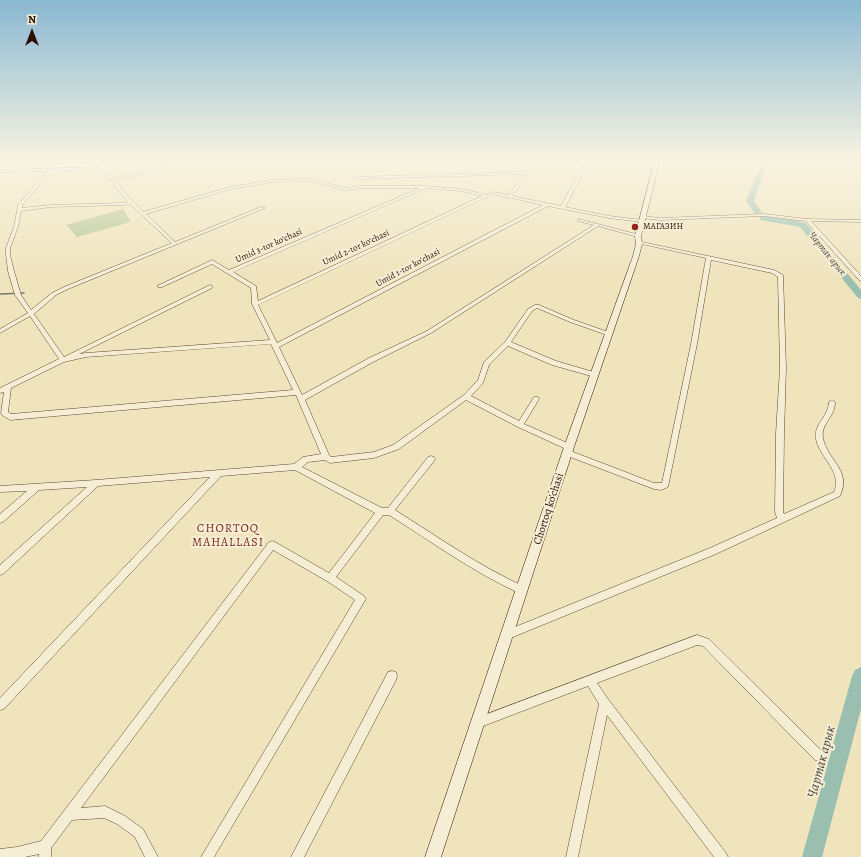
<!DOCTYPE html>
<meta charset="utf-8">
<style>
body{margin:0}
#map{position:relative;width:861px;height:857px;overflow:hidden;background:#f0e4bd;font-family:Alegreya,serif}
canvas{display:block}
.north{position:absolute;left:12px;top:12px;width:40px;height:40px;-webkit-text-stroke:3px #f5edd4;paint-order:stroke;rotate:0deg;font-size:11px;font-weight:700;line-height:16px;text-align:center;color:#2d1003}
.north::after{content:'';display:block;margin:auto;width:14px;height:18px;background:#2d1003;clip-path:polygon(50% 0,100% 100%,50% 72%,0 100%)}
</style>
<div id="map">
<canvas width="861" height="857"></canvas>
<div class="north">N</div>
</div>
<script>
const ctx = document.querySelector('canvas').getContext('2d');
ctx.lineJoin = 'round';
function fillPath(path, color) { ctx.fillStyle = color; ctx.fill(path, 'evenodd'); }
function trace(path, color, width, dash) { ctx.strokeStyle = color; ctx.lineWidth = width; ctx.lineCap = dash ? 'butt' : 'round'; ctx.setLineDash(dash || []); ctx.stroke(path); }
function write(font, color, halo, rows, align = 'center') {
  ctx.font = font + ' Alegreya,serif'; ctx.lineWidth = 4; ctx.setLineDash([]); ctx.textBaseline = 'middle'; ctx.strokeStyle = halo; ctx.fillStyle = color; for (const [text, x, y, turn = 0] of rows) {
    ctx.save(); ctx.translate(x, y); ctx.rotate((+turn || 0) * Math.PI / 180); ctx.textAlign = isNaN(turn) ? turn : align; if (halo) ctx.strokeText(text, 0, 0); ctx.fillText(text, 0, 0); ctx.restore();
  }
}
const green = new Path2D(`
 M123 209 131 222 77 237 66 225Z`);
const stream = new Path2D(`
 M0 294 24 293`);
const river = new Path2D(`
 M755 160H762L767 166C763 178 757 189 754 201L762 212 758 214H755L746 201C750 189 756 178 761 166Z
 M760 216 793 220 806 223 861 290V299L858 298 800 227 765 221 760 220Z
 M861 667V709L822 857H802L852 676 855 670Z`);
const street = new Path2D(`
 M178 160H184L154 171 116 180 124 192 143 212 230 187 272 180 311 179 345 188 361 186H426L462 189 486 195 493 192 509 195 524 174 357 179 355 178 357 177 525 172 534 160H538L512 196 561 206 586 160H590L565 207 609 216 642 220 644 221 642 222 609 218 548 206 279 347 302 395 369 358 427 331 594 225 578 221V219L640 235V236L638 237 598 226 431 333 373 362 305 400 329 455 331 457 374 452 393 445 464 395 478 380 484 362 505 342 528 309 535 305H539L574 320 611 333V335H607L570 322 537 308 532 311 511 342 556 361 597 373 598 375 597 377H595L552 365 508 346 489 365 483 383 471 396 519 421 534 397H538L539 399 524 424 572 445 573 447 572 449H566L518 427 466 400 399 449 374 458 330 463 325 460 308 462 302 467 382 508H388L428 457 431 456 434 457 435 459 434 461 395 510C438 537 479 566 525 587L526 590 525 593 522 594 519 593C473 572 432 542 389 515H383L336 577 364 596 366 599 364 602 214 857H201L355 600 327 581 273 550 81 808 105 806 125 816 143 829 158 857H145L135 837 117 824 104 818 72 820 51 848V857H39V854L25 857H0V849L17 847 41 841 269 542 272 541 275 542 329 573 375 513 295 470 221 476 4 709 0 710V698L210 477 98 486 3 574 0 575V565L87 487 39 490 3 522 0 523V514L27 491 0 492V486L96 480 294 464 303 457 321 454 296 395 10 420 2 415 1 413 4 392 0 393V388L59 359 30 316 0 333V329L28 313 15 295 8 271 6 255V248L14 227 18 205 47 171 0 172V170L98 167 115 178 152 169ZM97 169 112 180 115 186 128 202 123 203 51 205 22 208V205L52 171ZM311 181 345 190 361 188H420L229 270 212 260 157 286 158 287H162L212 264 251 288 252 304 270 340 86 353 79 354 212 288V286L210 285 64 357 34 314 56 295 68 289 265 208 261 207 175 242 146 214 231 189 272 182ZM426 188 462 191 482 196 258 301 256 286 233 272ZM493 194 543 205 277 343 258 305ZM130 204 172 243 64 287 52 293 31 310 21 295 14 271 10 255V248L18 227 21 211 51 207 123 205ZM271 344 293 390 11 414 8 412 11 388 64 362 86 357Z
 M329 160H335L345 165 342 166Z
 M379 160H383L382 166 379 165Z
 M410 160H414L413 164H411Z
 M764 214 807 219 861 220V222L811 221 861 276V281L859 280 806 221 764 216 660 220 643 218 641 217 643 216 660 218Z
 M637 241 774 270 783 275 786 368 784 434 783 512 784 514 834 492C842 473 823 460 817 443 811 424 828 419 829 402L832 400 835 402C835 419 818 424 824 442 831 463 851 471 840 496L716 554 508 639 505 637 503 634 505 631 710 548 777 518 775 512 776 434 780 368 778 277 772 273 711 260 697 344 668 487 661 490 654 489 565 455 564 453 565 451 568 450 654 483H662L691 344 706 258 637 243Z
 M697 635 709 639 823 752 824 756 823 760 819 761 815 760 703 646 697 645 597 683 608 699 726 853 728 857H714L607 715 578 857H566L599 704 588 686 478 728 474 727 473 723 474 719Z
 M392 671 396 672 397 676 396 680 304 857H291L388 672Z`);
const secondary = new Path2D(`
 M655 160H660L641 236 642 244 639 256 574 447 441 857H425L564 447 633 256 636 244 635 236Z`);
const markers = [
 [635,227,4,"#8f2418"]
];
const farPoinames = [
 ["МАГАЗИН",643,227]
];
const farStreetnames = [
 ["Umid 3-tor koʻchasi",269,246,-24],
 ["Umid 2-tor koʻchasi",356,248,-25],
 ["Umid 1-tor koʻchasi",408,268,-28]
];
const farWaternames = [
 ["Чартак арык",827,254,51]
];
const streetNames = [
 ["Chortoq ko'chasi",549,509,-72]
];
const neighbourhoodNames = [
 ["CHORTOQ",228,529],
 ["MAHALLASI",228,543]
];
const nearWaternames = [
 ["Чартак арык",822,762,-75]
];
fillPath(green, '#b5c595');
trace(stream, '#6e796b', 1.5);
fillPath(river, '#9abfb1');
trace(street, '#5e4532', 1);
trace(secondary, '#2d1003', 1);
fillPath(street, '#f5edd4');
fillPath(secondary, '#f5edd4');
const sky = ctx.createLinearGradient(0, 0, 0, 280);
sky.addColorStop(0, '#89b8d2');
sky.addColorStop(0.57, '#f8f3e1');
sky.addColorStop(1, '#f8f3e100');
ctx.fillStyle = sky;
ctx.fillRect(0, 0, 861, 280);
for (const [x, y, r, color] of markers) { const dot = new Path2D(); dot.arc(x, y, r, 0, 2 * Math.PI); ctx.fillStyle = color; ctx.fill(dot); trace(dot, '#f5edd4', 1.5); }
write('9px', '#2d1003', '#f5edd4', farPoinames, 'left');
write('9px', '#2d1003', '#f5edd4', farStreetnames);
write('italic 10px', '#534d40', '#f5edd4', farWaternames);
write('11px', '#2d1003', '#f5edd4', streetNames);
ctx.letterSpacing = '1px';
write('12px', '#7a1f14', '#f5edd4', neighbourhoodNames);
ctx.letterSpacing = '0px';
write('italic 14px', '#534d40', '#f5edd4', nearWaternames);
</script>
